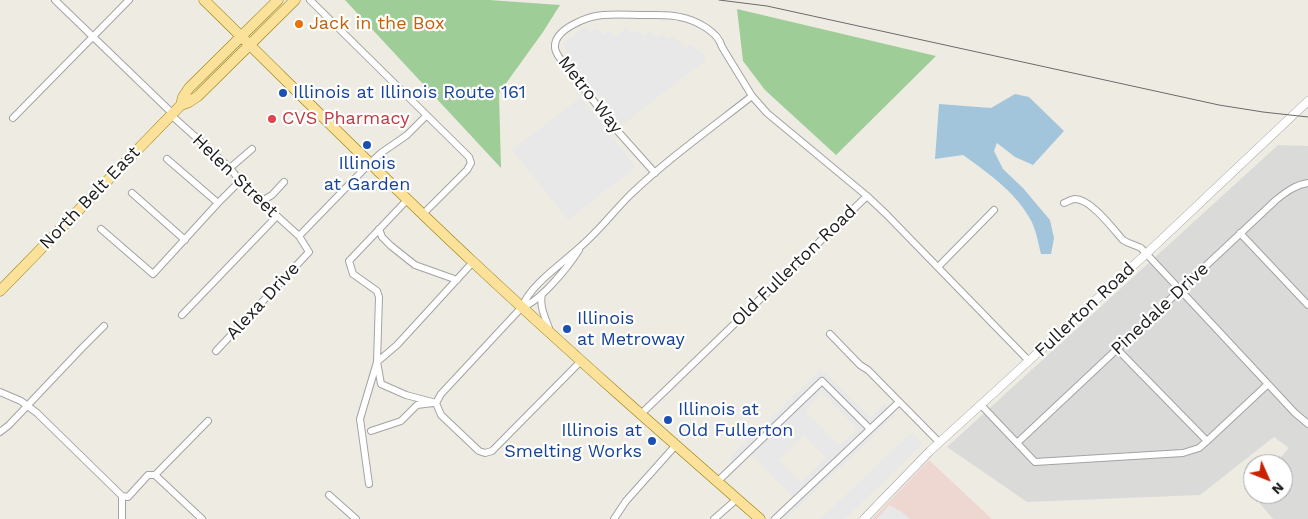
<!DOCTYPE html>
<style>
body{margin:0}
#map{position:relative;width:1308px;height:519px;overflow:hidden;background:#eeece2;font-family:"Work Sans",sans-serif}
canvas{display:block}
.north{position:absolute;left:1243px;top:454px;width:50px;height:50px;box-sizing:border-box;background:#fff;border:1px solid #a4a4a4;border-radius:50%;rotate:134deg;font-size:14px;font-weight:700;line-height:20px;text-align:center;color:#1c1c1c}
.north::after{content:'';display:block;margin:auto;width:18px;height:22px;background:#c82201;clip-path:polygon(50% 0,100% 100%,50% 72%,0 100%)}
</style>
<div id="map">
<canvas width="1308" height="519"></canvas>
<div class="north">N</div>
</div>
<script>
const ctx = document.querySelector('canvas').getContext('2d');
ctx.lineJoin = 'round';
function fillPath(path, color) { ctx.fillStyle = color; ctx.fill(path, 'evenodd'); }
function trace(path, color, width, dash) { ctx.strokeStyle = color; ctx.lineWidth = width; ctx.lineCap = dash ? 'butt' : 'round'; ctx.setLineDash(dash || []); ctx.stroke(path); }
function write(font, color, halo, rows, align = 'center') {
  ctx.font = font + ' "Work Sans",sans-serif'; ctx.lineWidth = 4.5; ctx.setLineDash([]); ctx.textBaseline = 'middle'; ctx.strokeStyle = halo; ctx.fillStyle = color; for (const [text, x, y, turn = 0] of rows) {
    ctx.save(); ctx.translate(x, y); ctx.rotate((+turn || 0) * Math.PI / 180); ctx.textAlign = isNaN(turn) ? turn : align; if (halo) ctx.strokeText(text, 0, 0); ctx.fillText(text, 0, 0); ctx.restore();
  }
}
const residential = new Path2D(`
 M1278 145 1308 146V519H1273L1250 492 1253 489V494H1283V464H1275L1289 448 1274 437 1200 495 1027 502 947 447Z`);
const commercial = new Path2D(`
 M929 460 992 519H872Z`);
const forest = new Path2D(`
 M345 0H489L560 5 543 32 499 93 501 168Z
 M737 9 936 56 836 155 765 90 743 61Z`);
const parking = new Path2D(`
 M586 26 591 32 597 28 603 35 609 30 614 37 627 27 632 34 638 30 643 36 651 30 657 37 662 33 668 39 672 36 678 42 680 41 686 48 691 44 697 50 699 49 707 59 622 125 565 53 567 51 562 44Z
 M581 97 636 167 568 220 512 150Z
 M821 369 870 417 885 404 896 415 786 519 779 511 793 497 751 454 737 467 729 458ZM822 393 857 429 839 446 805 411ZM804 435 826 458 801 482 779 460Z
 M912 432 923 444 845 519H820Z
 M889 505 902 512 910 519H877Z`);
const water = new Path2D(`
 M1015 94 1029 97 1064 131 1033 165 1015 157 997 143 994 151 1003 169 1023 188 1050 220 1054 238 1051 254H1041C1038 242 1036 228 1029 217 1013 190 988 173 963 155L935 159 939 104 991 108Z`);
const minor = new Path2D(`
 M55 0 172 113
 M310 0 469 157 471 163 467 170 423 214
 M171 115 230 168 240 181 262 201 277 216 299 236
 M13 118 129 0
 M167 159 218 203
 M230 168 252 149
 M655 173 614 127 559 57C557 54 555 51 555 47 554 29 588 16 603 15 617 14 631 15 645 15 657 15 669 14 680 17 695 20 718 31 722 47L752 96 767 113 867 196 887 215 1029 361
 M132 193 185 240
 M407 200 349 261 353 274 377 291 379 297 377 362 381 384 406 395 436 403
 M262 201 272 195 284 182
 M1064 203C1067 202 1072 199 1075 199 1091 199 1113 229 1123 240 1129 244 1135 245 1141 248L1295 413 1308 424
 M101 229 153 274 218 203 240 181
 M379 229 382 237 391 246 415 265 457 280
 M1240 233 1308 305
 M938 267 994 210
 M542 294C539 307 546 319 550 331
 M522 307C540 302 568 267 579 250
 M182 315 277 216
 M830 334 860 365 868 370 939 442
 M1117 349 1207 441
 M216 351 309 252 299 236 369 164 381 153 407 135 426 116
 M581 361 492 451 485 453 479 451 441 415 436 403 441 394 522 307C530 285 563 263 580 247 598 232 613 212 630 195 668 159 711 128 752 96
 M0 392 21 401 37 413 122 496V519
 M981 405 1035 462 1183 453 1199 448 1207 441 1268 384
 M641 414 867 196
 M371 431 401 421 417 405 433 403
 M0 432 9 425 82 348 104 326
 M1017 443 1276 200C1286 192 1295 185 1308 183
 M155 475 202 519
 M718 481 822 381 870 429
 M369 484 360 419 377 362 397 345 473 262
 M329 495 356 519
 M122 496 128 497 148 475H155L208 421
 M614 519 626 501 676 445
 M714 519 737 499
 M775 519 899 402`);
const tertiary = new Path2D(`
 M864 519 930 451 1146 254 1308 101`);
const primary = new Path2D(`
 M204 0C293 87 381 176 472 261 566 349 663 434 760 519
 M181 105 183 97 189 88 278 0
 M0 291 181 105 189 102 198 96 295 0`);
const tram = new Path2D(`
 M719 0 767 6 1219 105 1263 112 1308 117`);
const markers = [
 [299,24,5,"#e8710a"],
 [283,93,5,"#1a4fb4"],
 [272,119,5,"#e0444e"],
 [367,145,5,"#1a4fb4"],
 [567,329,5,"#1a4fb4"],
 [668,420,5,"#1a4fb4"],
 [652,441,5,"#1a4fb4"]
];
const foodNames = [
 ["Jack in the Box",309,24]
];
const transitNames = [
 ["Illinois at Illinois Route 161",293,93],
 ["Illinois",367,164,"center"],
 ["at Garden",367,185,"center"],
 ["Illinois",577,319],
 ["at Metroway",577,340],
 ["Illinois at",678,410],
 ["Old Fullerton",678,431],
 ["Illinois at",642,431,"right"],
 ["Smelting Works",642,452,"right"]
];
const streetNames = [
 ["Metro Way",590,95,52],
 ["Helen Street",235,176,44],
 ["North Belt East",90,198,-46],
 ["Old Fullerton Road",794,266,-44],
 ["Alexa Drive",263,301,-47],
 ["Pinedale Drive",1160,309,-43],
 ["Fullerton Road",1085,310,-43]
];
const healthNames = [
 ["CVS Pharmacy",282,119]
];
fillPath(residential, '#dadad9');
fillPath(commercial, '#efd7d1');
fillPath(forest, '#9ecd97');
fillPath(parking, '#e8e8e8');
fillPath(water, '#a2c5dc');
trace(minor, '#a3a3a3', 8);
trace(tertiary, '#a3a3a3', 9);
trace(primary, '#947c00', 11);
trace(minor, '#fff', 6);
trace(tertiary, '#fff', 8);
trace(primary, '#fbe19a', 10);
trace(tram, '#6a6a6a', 1);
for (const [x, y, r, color] of markers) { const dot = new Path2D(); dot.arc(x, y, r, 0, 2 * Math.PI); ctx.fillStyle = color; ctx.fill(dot); trace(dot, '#fff', 2); }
write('18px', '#c56008', '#fff', foodNames, 'left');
write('18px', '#164399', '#fff', transitNames, 'left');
write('18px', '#1c1c1c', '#fff', streetNames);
write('18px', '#be3a42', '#fff', healthNames, 'left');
</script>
